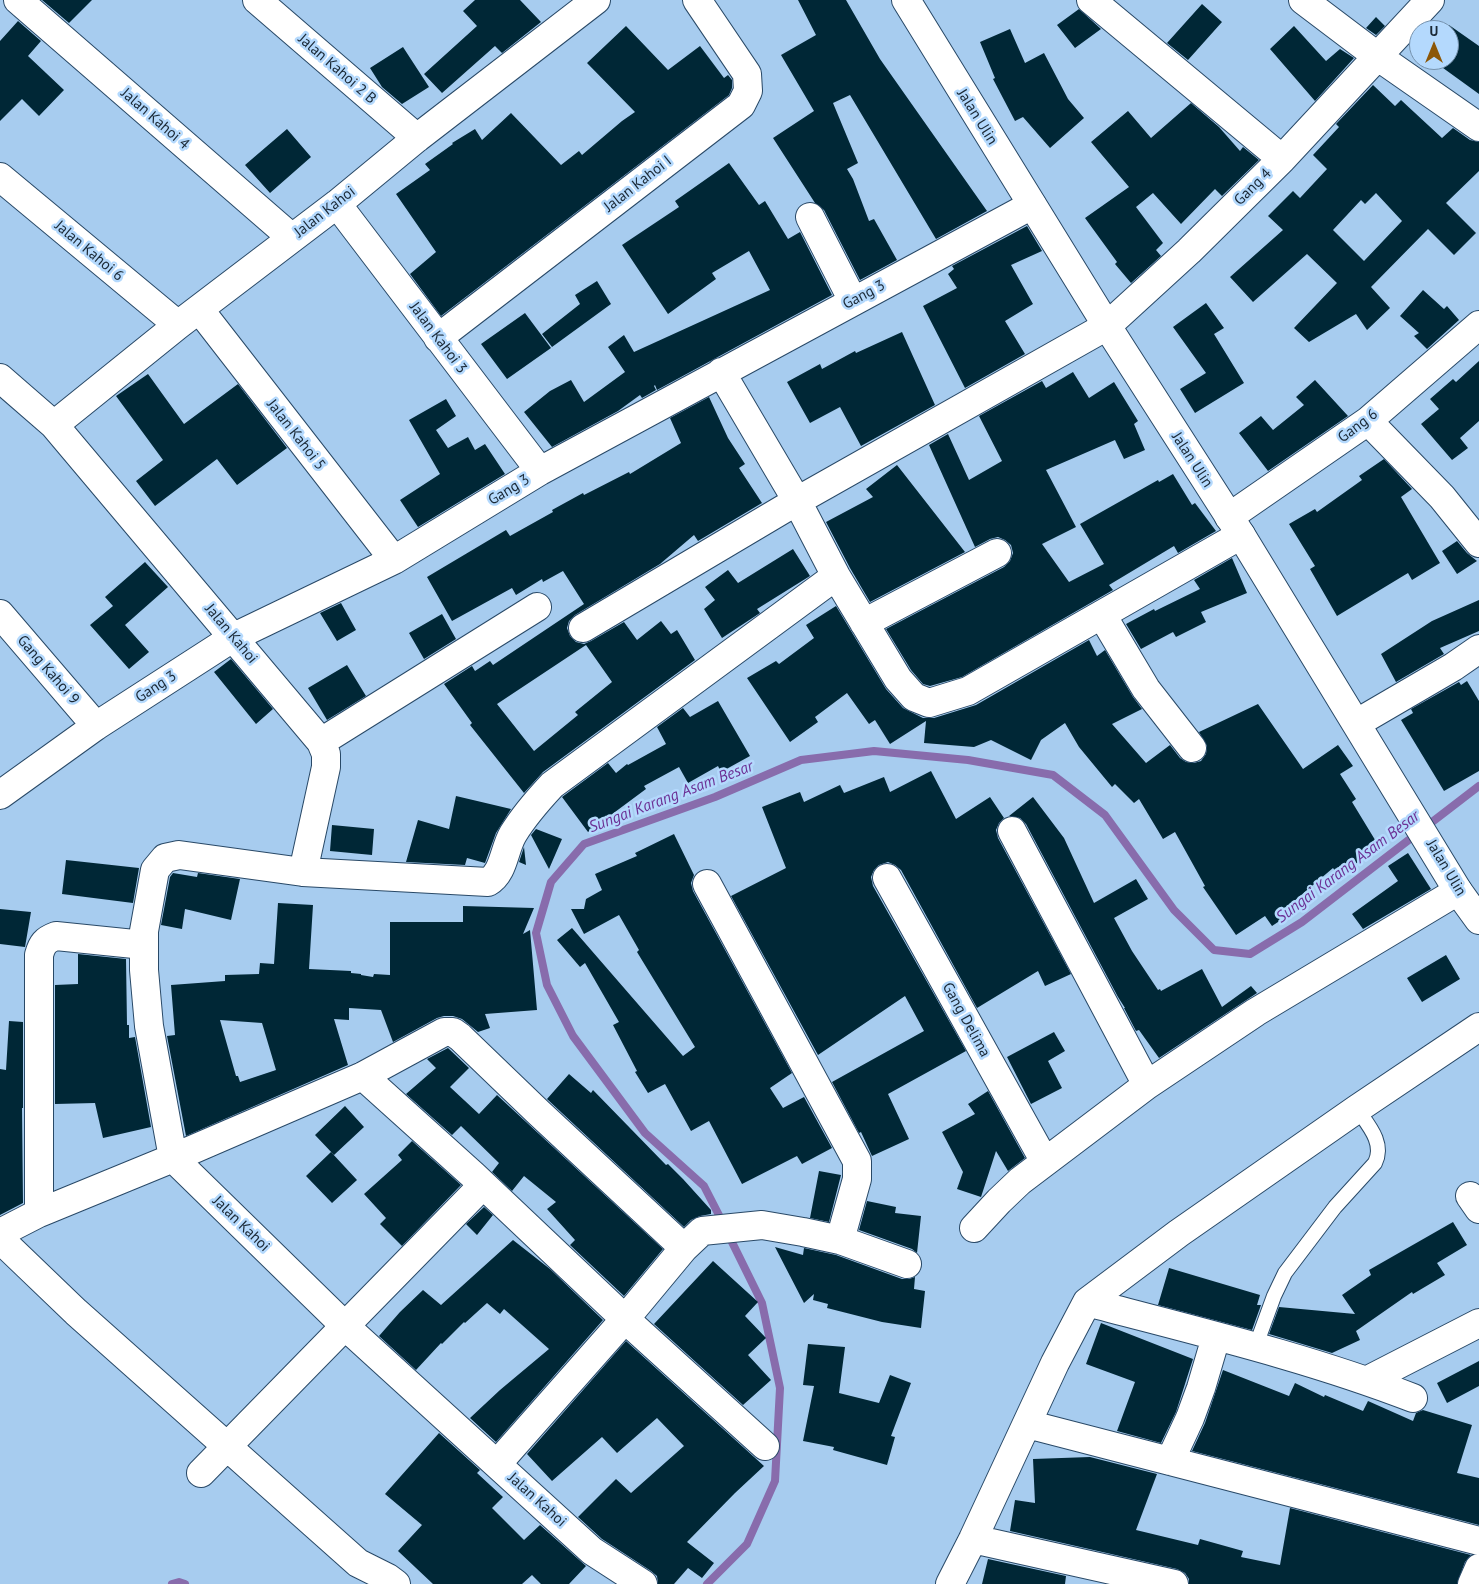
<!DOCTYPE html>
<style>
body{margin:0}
#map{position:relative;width:1479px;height:1584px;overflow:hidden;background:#a7ccef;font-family:"PT Sans",sans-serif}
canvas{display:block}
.north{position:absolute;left:1409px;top:20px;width:50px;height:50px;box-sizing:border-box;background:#b4d9fd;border:1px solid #7692ad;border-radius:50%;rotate:0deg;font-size:14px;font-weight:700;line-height:20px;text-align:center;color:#1a2835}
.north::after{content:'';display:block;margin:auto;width:18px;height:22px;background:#8c5707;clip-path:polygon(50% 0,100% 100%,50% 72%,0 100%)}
</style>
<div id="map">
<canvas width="1479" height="1584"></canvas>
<div class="north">U</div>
</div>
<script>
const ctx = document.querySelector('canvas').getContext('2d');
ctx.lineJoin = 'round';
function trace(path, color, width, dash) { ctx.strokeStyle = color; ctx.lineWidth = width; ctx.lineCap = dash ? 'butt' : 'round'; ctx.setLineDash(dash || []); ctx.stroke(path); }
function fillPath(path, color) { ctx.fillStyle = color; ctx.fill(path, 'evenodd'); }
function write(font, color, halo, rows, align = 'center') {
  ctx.font = font + ' "PT Sans",sans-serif'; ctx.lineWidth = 5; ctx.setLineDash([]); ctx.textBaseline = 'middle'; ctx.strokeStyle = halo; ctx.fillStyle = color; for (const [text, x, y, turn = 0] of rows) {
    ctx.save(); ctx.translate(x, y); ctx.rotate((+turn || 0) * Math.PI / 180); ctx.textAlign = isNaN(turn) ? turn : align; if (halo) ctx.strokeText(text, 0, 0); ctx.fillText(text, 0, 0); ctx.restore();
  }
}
const stream = new Path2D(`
 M723 1223 704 1186 645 1133 573 1036 547 985 536 933 551 882 584 844 715 797 801 760 874 751 968 760 1053 775 1105 815 1174 910 1214 950 1250 954 1302 922 1479 786
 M172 1584 179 1582 185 1584
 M707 1584 747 1544 775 1481 780 1388 762 1303 728 1234`);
const building = new Path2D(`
 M42 0H92L69 23Z
 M475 0H520L541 22 502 53 495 46 442 93 424 74 477 26 463 11Z
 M798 0H846L880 59 987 211 936 239 850 95 833 103 858 163 847 169 853 179 869 221 874 219 897 260 860 280 824 210 815 203 773 138 814 111 781 55 816 35Z
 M1202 4 1222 22 1188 60 1167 43Z
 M1079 9 1101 29 1075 48 1057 25Z
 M1376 17 1385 26 1376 35 1366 28Z
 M18 21 41 41 28 56 64 90 39 116 22 99 0 121V41Z
 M1449 25 1479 46V94L1432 60H1449V30H1446Z
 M626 26 668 70 700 46 724 78 728 75 732 80V88L729 95 441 316 410 274 436 252 396 194 430 170 425 164 453 144 452 143 475 129 482 140 511 113 561 165 579 151 582 155 622 121 635 112 587 63Z
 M1294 26 1326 61 1340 49 1354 58 1315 101 1270 49Z
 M1010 29 1025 63 1044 53 1068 99 1084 118 1050 148 1023 117 1015 121 993 79 995 78 980 42Z
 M403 47 429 87 402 104 382 87 370 68Z
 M1373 85 1395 106 1401 100 1442 138 1453 128 1470 140 1479 142V171L1446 203 1476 233 1454 255 1428 229 1371 287 1390 308 1367 330 1356 314 1309 342 1294 328 1337 283 1307 254 1253 302 1230 277 1283 230 1268 216 1293 191 1300 198 1327 169 1313 155 1339 127 1336 124ZM1376 193 1402 221 1364 261 1333 230 1361 200 1365 204Z
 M1191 103 1219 127 1240 151 1243 147 1259 160 1222 196 1215 189 1181 224 1153 193 1136 207 1163 243 1156 250 1161 256 1131 283 1115 264 1117 262 1085 218 1129 187 1091 142 1128 111 1151 138Z
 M287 129 311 157 270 193 245 165Z
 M729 163 759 205 765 201 788 239 800 232 832 295 657 390 655 385 654 386 656 390 642 398 640 395 618 411 552 447 524 412 550 391 571 380 584 402 625 372 608 347 624 335 634 352 770 290 749 251 712 273 716 279 668 314 622 245 679 207 675 201Z
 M1027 226 1042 251 1011 265 1033 304 1005 321 1025 354 965 388 923 306 957 288 948 274 954 269 952 266Z
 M597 281 611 304 552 347 542 334 580 304 575 295Z
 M1423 290 1444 309 1447 306 1459 320 1427 349 1414 336 1419 333 1400 316Z
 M1206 303 1224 328 1214 334 1244 383 1195 413 1180 389 1206 373 1173 327Z
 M525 313 551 348 507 379 481 344Z
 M902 332 935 405 861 446 840 407 810 423 787 382 820 364 822 369 855 351 856 353Z
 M1479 361V421L1460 438 1468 448 1452 460 1421 424 1439 409 1430 399 1453 379 1456 382Z
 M1073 372 1089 398 1114 382 1138 421 1134 424 1145 450 1124 459 1115 440 1046 470 1076 527 1042 544 1069 582 1104 564 1080 524 1158 480 1159 482 1173 474 1192 505 1195 503 1216 531 1178 553 1174 546 1109 585 1113 590 962 677 930 686 923 684 911 670 886 629 1004 567 1010 561 1013 553 1011 545 1005 540 998 537 990 539 975 547 929 445 948 434 969 480 1002 461 979 416 1042 381 1046 388Z
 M148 374 184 424 238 384 287 448 237 485 217 459 155 506 136 481 163 460 116 396Z
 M1315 380 1348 416 1268 471 1239 433 1261 416 1273 430 1304 405 1296 397Z
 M709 397 728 438 745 464 739 468 762 503 698 541 694 535 660 564 575 615 569 621 567 628 570 636 576 642 584 644 591 641 624 622 637 640 661 621 671 634 677 630 695 660 543 772 524 793 470 725 472 723 444 684 472 666 475 671 490 661 493 665 584 604 563 571 543 582 542 579 516 595 512 588 452 621 427 577 506 530 510 536 553 512 552 510 583 493 584 495 629 472 630 474 681 443 670 418ZM586 645 612 682 575 712 578 715 534 751 497 704Z
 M446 399 456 416 436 430 448 448 468 437 475 450 485 444 505 474 418 527 400 500 440 474 409 420Z
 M1384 459 1412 489 1401 497 1440 563 1412 580 1408 573 1337 616 1310 569 1315 566 1289 524 1315 509 1317 512 1362 480 1359 476Z
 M897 465 965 552 870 602 850 568 826 522 873 497 866 489Z
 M1457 541 1467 553 1477 561 1457 574 1442 551Z
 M793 549 810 576 757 609 760 613 722 638 704 609 715 600 705 587 728 570 738 583Z
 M1232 558 1247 593 1201 612 1206 622 1176 637 1173 632 1141 649 1126 624 1154 609 1155 611 1200 589 1194 580Z
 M145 562 168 587 125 625 149 652 129 669 90 625 113 606 105 597Z
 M1479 600V631L1440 648 1444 654 1396 682 1381 654 1432 621Z
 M341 603 356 630 337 641 320 613Z
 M836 606 886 689 903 708 923 718H934L976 705 1089 640 1097 656 1105 650 1133 697 1142 709 1112 724 1146 763 1170 745 1180 758 1186 762 1194 763 1201 761 1206 754 1207 746 1199 732 1258 704 1303 769 1338 745 1353 766 1340 774 1356 799 1352 802 1380 848 1338 875 1333 868 1286 908 1290 914 1272 926 1265 916 1236 935 1203 887 1205 886 1175 832 1163 839 1139 799 1134 803 1115 784 1112 787 1079 747 1065 723 1041 740 1031 760 991 740 974 747 924 743 926 721 890 744 875 720 869 724 847 693 815 717 818 722 790 742 747 678 776 661 779 664 814 638 806 625Z
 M442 614 456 639 424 659 409 633Z
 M231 659 273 709 256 724 214 672Z
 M347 665 366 696 327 720 308 688Z
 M1467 681 1479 701V771L1444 791 1401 720 1413 713 1411 709 1459 682 1461 685Z
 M718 701 750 756 721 772 718 766 688 783 679 767 644 786 646 789 588 832 562 797 608 763 616 773 627 764 628 765 666 744 657 727 683 708 690 717Z
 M931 771 956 819 990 797 1004 818 999 823 996 830 998 838 1071 974 1045 986 1038 971 977 1008 901 870 895 865 888 862 879 865 874 870 871 877 873 886 966 1051 888 1094 909 1139 872 1156 861 1132 859 1133 832 1082 924 1031 905 996 818 1055 731 896 786 868 762 807 800 792 804 802 840 785 844 793 884 777 890 792Z
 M456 796 511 809 496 833 485 863 467 858 465 865 406 862 418 820 449 829Z
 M1033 797 1064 838 1094 903 1136 879 1148 899 1114 918 1132 951 1158 990 1160 989 1161 991 1202 969 1222 1007 1251 986 1257 993 1159 1058 1139 1030 1136 1031 1124 1008H1125L1118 997 1026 824 1020 818 1009 816Z
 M332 825 374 829 372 855 330 851Z
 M536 829 562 839 549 869 531 835Z
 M674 834 694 875 691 883 693 891 792 1073 770 1088 783 1108 804 1097 832 1148 802 1164 797 1156 742 1184 709 1121 691 1131 665 1084 648 1093 635 1072 637 1071 613 1025 619 1022 585 963 580 967 557 940 572 928 683 1056 695 1047 637 952 639 950 619 915 584 934 571 909H584L586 899 602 890 595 874 637 856 635 853Z
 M524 847 526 865 519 862Z
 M1408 853 1431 889 1363 929 1352 914 1398 881 1388 866Z
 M66 860 139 868 133 903 62 894Z
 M173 873 197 877 198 873 240 879 231 920 185 909 182 929 161 925 170 877Z
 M278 903 313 905 309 969 351 971V973L361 974V975L373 977 374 974 390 975V922H463V906L534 908 523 934 530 930 537 1010 485 1014 490 1028 478 1032 462 1019 453 1016H444L437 1018 393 1042 381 1010 349 1008V1020L334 1019 348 1065 186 1136 167 1036 175 1035 171 985 225 981V975L259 974 260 963 274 964ZM220 1020 262 1023 276 1070 240 1082 238 1076H236Z
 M0 909 31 912 25 947 0 944Z
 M78 954 126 959 127 1025H129V1038L135 1037 151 1127 103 1138 95 1103 55 1104V985L78 984Z
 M1446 955 1460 979 1422 1002 1407 978Z
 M9 1021 23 1022V1108H22L23 1203 0 1215V1069L6 1070Z
 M1054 1032 1065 1051 1048 1061 1062 1088 1031 1104 1007 1057Z
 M448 1048 469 1068 450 1087 479 1114 497 1095 663 1249 624 1296 570 1245 575 1240 547 1209 556 1202 524 1176 512 1191 492 1172 499 1163 461 1126 452 1135 406 1094 436 1068 427 1059Z
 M569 1074 591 1093 593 1090 666 1165 668 1164 683 1179 711 1210V1214L700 1216 691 1220 684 1227 547 1099Z
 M988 1091 1025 1158 1008 1171 996 1151 981 1197 957 1189 963 1172 942 1132 975 1114 968 1104Z
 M345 1106 364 1127 334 1155 315 1135Z
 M412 1141 461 1185 402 1246 380 1224 386 1218 364 1194 402 1160 398 1155Z
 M331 1152 357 1180 332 1203 306 1176Z
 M819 1171 841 1175 829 1222 810 1218Z
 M867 1201 896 1207 895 1213 921 1216 917 1253 912 1249 859 1230Z
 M484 1207 493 1215 477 1235 466 1224Z
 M1453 1222 1467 1245 1437 1263 1445 1275 1413 1294 1412 1292 1356 1331 1360 1340 1332 1353 1269 1334 1279 1307 1355 1314 1342 1295 1371 1275 1369 1270Z
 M513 1240 550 1269 603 1320 496 1442 470 1418 500 1390 549 1349 504 1309 500 1314 487 1303 465 1323 464 1322 442 1344 441 1343 416 1370 379 1336 400 1312 423 1290 441 1305Z
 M775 1247 803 1255 804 1248 836 1255 902 1279H909L915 1277 914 1289 925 1291 921 1328 882 1322 827 1308 828 1304 813 1300 814 1294 804 1303Z
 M713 1261 758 1302 745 1316 766 1338 748 1355 771 1380 743 1405 654 1324Z
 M1169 1268 1260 1295 1257 1305H1261L1252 1330 1158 1305Z
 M1101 1323 1193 1359 1176 1412 1161 1443 1117 1431 1135 1382 1086 1364Z
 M626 1341 764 1466 735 1493 687 1542 714 1563 702 1578 688 1568 674 1584H658L657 1576 651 1571 602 1539 578 1517 616 1479 631 1493 684 1446 657 1418 617 1453 602 1437 552 1481 527 1454Z
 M808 1344 845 1347 839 1393 879 1403 890 1375 911 1383 891 1436 895 1437 887 1465 833 1450 834 1447 803 1441 814 1386 803 1385Z
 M1479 1361V1386L1447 1403 1437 1383Z
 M1223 1370 1289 1396 1295 1383 1324 1397 1325 1395 1363 1411 1368 1401 1413 1421 1416 1413 1423 1410 1472 1425 1457 1473 1479 1478V1525L1192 1451 1205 1423Z
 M439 1433 480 1470 477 1473 503 1497 492 1508 524 1540 540 1525 586 1566 569 1584H541L532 1575 522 1584H433L398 1551 422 1525 385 1494Z
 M1090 1457 1157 1474 1136 1530 1198 1545 1200 1539 1243 1551 1241 1557 1280 1565 1290 1508 1471 1555 1465 1562 1457 1584H1189V1579L1185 1573 1177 1569 1010 1531 1015 1500 1035 1503 1033 1459Z
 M988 1559 1066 1576 1065 1584H982Z`);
const lane = new Path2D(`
 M1255 1348 1274 1296 1285 1273 1335 1207 1375 1163C1385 1143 1368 1125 1357 1109`);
const street = new Path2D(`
 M18 0 292 238
 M257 0 417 138
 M1091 0 1282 159
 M1303 0 1377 56 1479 127
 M0 177 178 325
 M337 204 540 471
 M810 217 853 301
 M199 309 394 560
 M438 338 741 105 748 91 747 74 697 0
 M721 372 797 501 836 576 898 679 914 697 929 703 968 691 1241 535
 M0 378 54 425 321 742 326 754V767L303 872
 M1368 421 1442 497 1479 543
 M54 425 178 325 337 204 417 138 596 0
 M1229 517 1368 421 1479 325
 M0 614 96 726
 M1102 615 1146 689 1192 748
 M864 623 997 553
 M583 628 797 501 1107 326 1189 251 1282 159 1430 0
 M1357 723 1453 667 1479 649
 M321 742 537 607
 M0 795 96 726 234 637 394 560 540 471 1032 205
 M1012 831 1147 1085
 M887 878 1045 1162
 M707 884 857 1161V1179L840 1240
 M363 1076 474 1176 625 1319 765 1446
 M1470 1196 1479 1209
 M39 1213V955C42 944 45 940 56 936L144 945
 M974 1228 999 1201 1020 1181 1147 1085 1256 1012 1458 891
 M0 1233 39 1213 173 1158 363 1076 444 1032H453L460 1037 538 1112 684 1248
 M0 1239 76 1312 358 1563 388 1578 396 1584
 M1087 1302C1196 1331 1307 1357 1413 1398
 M1368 1380 1479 1323
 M1027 1424 1479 1541
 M1170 1461 1190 1418 1201 1388 1216 1337
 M497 1464 625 1319 684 1248 702 1231 762 1225 803 1232 840 1240 907 1264
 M201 1473 483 1185
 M973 1539 1174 1584
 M643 1584 592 1551 345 1326 173 1158 149 1026 144 970V931L155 870 165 858 179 855 303 872 488 882C504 873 504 849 513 834 524 816 538 800 552 785L836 576
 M950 1584 973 1539 1055 1363 1087 1302 1179 1233 1357 1109 1479 1027
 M1472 1584 1479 1568`);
const secondary = new Path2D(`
 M906 0 1107 326 1241 535 1458 891 1479 920`);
const streetNames = [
 ["Jalan Kahoi 2 B",337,69,41],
 ["Jalan Ulin",977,117,58],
 ["Jalan Kahoi 4",155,119,41],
 ["Jalan Kahoi I",638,184,-38],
 ["Gang 4",1253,187,-45],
 ["Jalan Kahoi",325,212,-38],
 ["Jalan Kahoi 6",89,251,40],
 ["Gang 3",864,295,-28],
 ["Jalan Kahoi 3",438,338,53],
 ["Gang 6",1358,426,-37],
 ["Jalan Kahoi 5",296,435,52],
 ["Jalan Ulin",1192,460,57],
 ["Gang 3",509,490,-31],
 ["Jalan Kahoi",231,634,50],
 ["Gang Kahoi 9",48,670,49],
 ["Gang 3",156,687,-33],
 ["Jalan Ulin",1446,868,59],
 ["Gang Delima",966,1020,61],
 ["Jalan Kahoi",241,1224,44],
 ["Jalan Kahoi",537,1500,42]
];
const waterNames = [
 ["Sungai Karang Asam Besar",671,797,-21],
 ["Sungai Karang Asam Besar",1348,867,-37]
];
trace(stream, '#886cac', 8);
fillPath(building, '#002736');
trace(lane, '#294967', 16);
trace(street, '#294967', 30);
trace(secondary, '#294967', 30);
trace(lane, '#fff', 14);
trace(street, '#fff', 28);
trace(secondary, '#fff', 28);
write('15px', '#1a2835', '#b4d9fd', streetNames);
write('italic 16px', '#6c3195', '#b4d9fd', waterNames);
</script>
